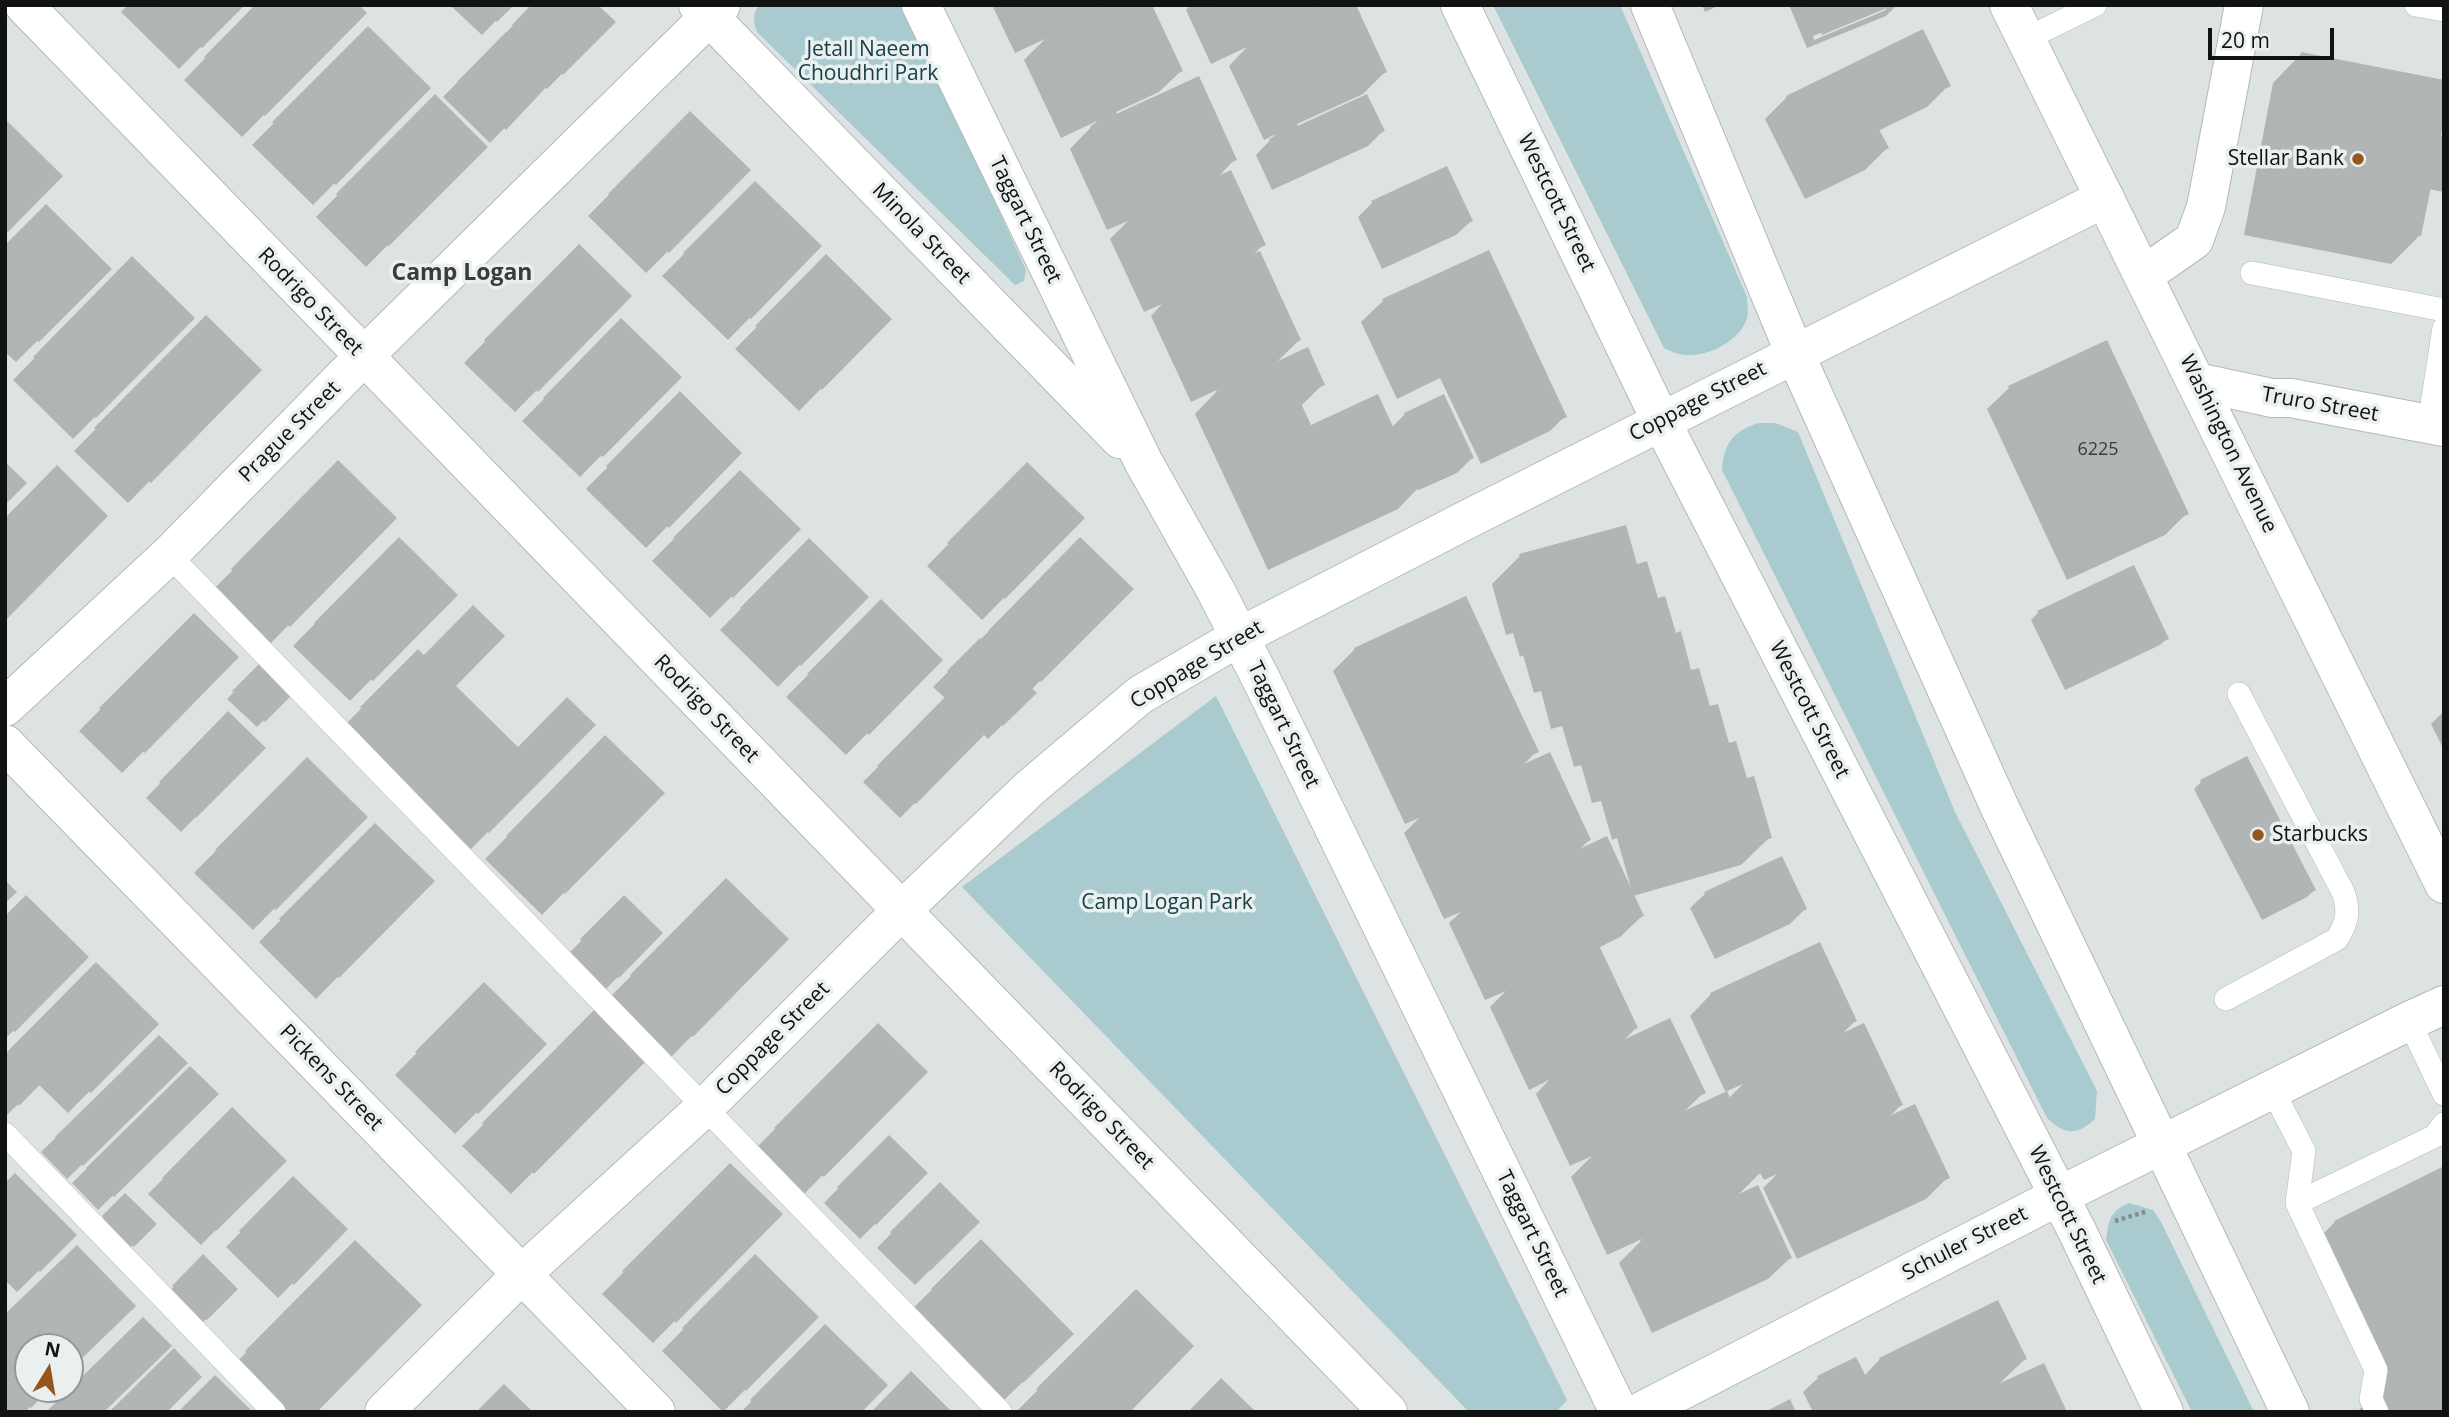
<!DOCTYPE html>
<style>
body{margin:0}
#map{position:relative;width:2449px;height:1417px;overflow:hidden;background:#dde2e2;font-family:"Open Sans",sans-serif}
canvas{display:block}
.frame{position:absolute;inset:0;border:7px solid #111313;pointer-events:none}
.north{position:absolute;left:14px;top:1333px;width:70px;height:70px;box-sizing:border-box;background:#eaefef;border:2px solid #939797;border-radius:50%;rotate:11deg;font-size:19px;font-weight:700;line-height:28px;text-align:center;color:#111313}
.north::after{content:'';display:block;margin:auto;width:24px;height:32px;background:#95551f;clip-path:polygon(50% 0,100% 100%,50% 72%,0 100%)}
.scale{position:absolute;left:2208px;top:28px;width:126px;height:32px;box-sizing:border-box;border:4px solid #111313;border-top:0;padding-left:9px;font-size:21px;line-height:24px;white-space:nowrap;color:#111313;-webkit-text-stroke:5px #eaefef;paint-order:stroke}
</style>
<div id="map">
<canvas width="2449" height="1417"></canvas>
<div class="frame"></div>
<div class="north">N</div>
<div class="scale">20 m</div>
</div>
<script>
const ctx = document.querySelector('canvas').getContext('2d');
ctx.lineJoin = 'round';
function fillPath(path, color) { ctx.fillStyle = color; ctx.fill(path, 'evenodd'); }
function trace(path, color, width, dash) { ctx.strokeStyle = color; ctx.lineWidth = width; ctx.lineCap = dash ? 'butt' : 'round'; ctx.setLineDash(dash || []); ctx.stroke(path); }
function write(font, color, halo, rows, align = 'center') {
  ctx.font = font + ' "Open Sans",sans-serif'; ctx.lineWidth = 7; ctx.setLineDash([]); ctx.textBaseline = 'middle'; ctx.strokeStyle = halo; ctx.fillStyle = color; for (const [text, x, y, turn = 0] of rows) {
    ctx.save(); ctx.translate(x, y); ctx.rotate((+turn || 0) * Math.PI / 180); ctx.textAlign = isNaN(turn) ? turn : align; if (halo) ctx.strokeText(text, 0, 0); ctx.fillText(text, 0, 0); ctx.restore();
  }
}
const green = new Path2D(`
 M760 5H905L1026 270 1024 281 1015 285 757 32C753 22 752 13 760 5Z
 M1493 5H1620L1747 297C1747 302 1748 309 1748 314 1744 339 1709 357 1686 355 1678 355 1671 351 1664 348Z
 M1759 423H1775L1798 432 1955 812 2097 1091 2095 1119C2076 1136 2065 1135 2047 1118L1722 470C1724 443 1733 431 1759 423Z
 M1216 696 1567 1400 1556 1412H1469L962 887Z
 M2129 1203 2153 1210 2161 1222 2254 1412H2192L2106 1240C2109 1220 2109 1212 2129 1203Z`);
const shadow = new Path2D(`
 M128 5H242L179 69 121 12Z
 M257 5 365 13 242 137 184 80Z
 M450 5H511L482 35Z
 M533 5 613 22 547 89 545 86 490 143 443 97Z
 M992 5H1150L1181 71 1159 92 1116 112 1118 115 1235 159 1217 178 1264 244 1252 256 1299 340 1276 363 1323 384 1300 407 1310 428H1391L1405 414 1472 458 1457 473 1419 490 1418 488 1398 509 1268 570 1195 414 1219 389 1191 402 1151 316 1162 304 1144 312 1110 239 1128 221 1107 230 1070 149 1097 121 1061 138 1024 60 1045 39 1015 53Z
 M1191 5H1354L1385 72 1363 94 1297 124 1298 128 1383 131 1368 146 1272 190 1256 155 1276 134 1264 140 1229 66 1247 47 1211 64 1186 10Z
 M1702 5H1720L1705 12Z
 M1789 5H1897L1886 16 1807 48ZM1886 7V10L1814 40 1813 36Z
 M368 29 429 88 313 205 252 145Z
 M2301 54 2444 139V192L2428 189 2420 235 2391 264 2244 235 2273 83Z
 M1948 86 1927 107 1878 131 1887 148 1865 170 1805 199 1765 119 1787 97Z
 M435 97 485 147 366 267 316 217Z
 M690 113 749 170 646 273 588 216Z
 M755 183 820 246 728 340 662 276Z
 M1372 203 1471 221 1456 235 1382 269 1358 217Z
 M579 246 630 296 515 412 464 363Z
 M5 247 109 269 16 362 5 352Z
 M826 257 890 319 799 411 735 349Z
 M132 259 193 318 73 439 13 380Z
 M1383 301 1565 416 1550 431 1481 464 1440 378 1397 399 1361 322Z
 M206 318 259 370 128 503 74 451Z
 M621 321 679 377 580 477 522 421Z
 M2009 388 2187 513 2165 535 2067 580 1987 409Z
 M680 394 740 453 646 548 586 489Z
 M338 463 394 518 267 647 211 592Z
 M1027 464 1083 518 982 620 927 566Z
 M740 472 799 529 710 618 652 561Z
 M399 539 455 595 350 701 293 646Z
 M809 540 866 597 778 687 720 630Z
 M1080 540 1131 589 1031 690 1034 693 988 739 983 734 900 818 863 782 946 699 933 687Z
 M1520 556 1636 566 1675 635 1690 672 1745 780 1770 837 1741 865 1633 896 1642 916 1620 937 1598 948 1636 1028 1622 1042 1704 1092 1684 1112 1726 1093 1690 1016 1711 994 1855 1021 1839 1037 1901 1105 1887 1119 1948 1177 1926 1199 1797 1259 1763 1188 1777 1174 1764 1180 1760 1173 1737 1196 1790 1258 1768 1279 1652 1333 1619 1263 1644 1238 1607 1255 1571 1177 1592 1156 1570 1166 1536 1094 1549 1080 1529 1090 1490 1007 1506 991 1485 1000 1449 923 1461 912 1444 919 1404 833 1419 818 1405 824 1333 671 1355 649 1537 751 1522 766 1589 840 1578 851 1631 888 1617 838 1612 840 1601 801 1592 803 1581 765 1574 767 1562 726 1551 729 1541 691 1534 693 1523 655 1520 657 1513 633 1506 635 1492 584ZM1743 1084 1728 1099 1725 1092Z
 M881 602 940 660 846 755 786 697Z
 M2038 613 2167 638 2160 645 2065 690 2031 620Z
 M194 615 237 657 122 773 79 731Z
 M418 651 518 749 594 725 466 854 340 730Z
 M262 664 291 693 257 727 227 699Z
 M2444 711V750L2431 724Z
 M228 714 263 748 181 832 146 798Z
 M605 738 662 793 542 915 485 859Z
 M307 759 365 817 253 930 194 873Z
 M2246 759 2314 890 2307 897 2262 920 2194 789 2201 782Z
 M375 825 433 881 316 999 259 942Z
 M726 881 787 939 670 1058 609 998Z
 M1705 894 1805 909 1790 924 1715 959 1690 908Z
 M624 898 661 933 604 991 567 955Z
 M5 919 87 957 5 1039Z
 M484 985 545 1044 455 1134 395 1075Z
 M596 1011 645 1060 511 1194 462 1146Z
 M156 1024 68 1113 38 1084 5 1117V1056Z
 M878 1026 925 1072 801 1197 754 1150Z
 M159 1037 185 1063 67 1179 41 1152Z
 M190 1068 216 1094 98 1210 72 1183Z
 M232 1110 284 1161 201 1245 148 1194Z
 M889 1137 926 1173 860 1239 824 1203Z
 M730 1165 780 1214 653 1343 602 1294Z
 M293 1179 346 1229 278 1298 226 1247Z
 M940 1184 978 1222 915 1285 877 1248Z
 M5 1185 75 1235 17 1292 7 1282Z
 M125 1195 154 1224 126 1252 97 1224Z
 M2335 1222 2444 1412H2357L2378 1390 2307 1250Z
 M355 1242 315 1412H263L225 1374Z
 M981 1242 1049 1356 1000 1404 910 1311Z
 M77 1247 70 1368V1347H28V1389H49L25 1412H5V1316Z
 M755 1256 817 1317 723 1412 662 1351Z
 M203 1257 236 1289 192 1333 159 1302Z
 M1136 1291 1127 1412H1016Z
 M825 1327 860 1412H741Z
 M1856 1359 1864 1376 1880 1359H2025L1998 1385 2065 1412H1813L1803 1392 1818 1378Z`);
const building = new Path2D(`
 M158 5H245L202 48Z
 M255 5H359L367 13 265 116 204 57Z
 M480 5H514L497 22Z
 M531 5H598L616 22 563 75 512 25Z
 M1024 5H1096L1037 33Z
 M1113 5H1152L1183 71 1083 117 1045 37Z
 M1216 5H1315L1233 43Z
 M1330 5H1356L1387 72 1286 119 1250 43Z
 M1809 5H1894L1822 35Z
 M368 26 431 88 336 185 272 122Z
 M1923 29 1951 86 1875 122 1889 148 1827 178 1786 96Z
 M506 32 554 79 506 130 457 82Z
 M2301 52 2444 80V120L2441 136 2444 137V184L2432 182 2421 236 2271 207Z
 M1199 76 1237 160 1129 210 1090 126Z
 M435 94 488 147 389 246 336 194Z
 M1367 94 1385 131 1287 176 1269 139Z
 M690 111 751 170 669 253 608 194Z
 M5 119 63 176 5 235Z
 M1447 166 1473 221 1397 256 1371 201Z
 M1231 170 1266 245 1166 291 1130 216Z
 M755 181 822 246 751 319 683 253Z
 M46 204 112 269 39 342 5 309V245Z
 M579 244 632 296 538 392 484 340Z
 M1489 250 1567 417 1496 450 1454 362 1419 378 1382 299Z
 M1260 251 1301 340 1213 381 1171 292Z
 M826 254 892 319 822 390 755 326Z
 M132 256 195 318 96 418 33 357Z
 M206 315 262 370 151 483 94 428Z
 M621 318 682 377 603 457 543 398Z
 M2107 340 2189 514 2089 560 2008 386Z
 M1308 347 1325 385 1298 397 1311 425 1378 394 1421 488 1290 549 1216 390Z
 M680 391 742 453 669 528 606 466Z
 M1444 394 1474 458 1434 477 1404 413Z
 M338 460 397 518 290 627 231 569Z
 M5 462 27 483 5 505Z
 M1027 462 1085 518 1005 599 947 543Z
 M57 465 108 516 5 621V518Z
 M740 470 801 529 733 598 673 538Z
 M1626 525 1637 564 1647 561 1658 598 1665 596 1676 633 1681 631 1691 670 1699 668 1710 706 1718 704 1729 743 1736 741 1747 778 1754 776 1772 838 1662 868 1645 811 1640 813 1629 774 1620 776 1609 738 1602 740 1590 699 1579 702 1569 664 1562 666 1551 628 1548 630 1541 606 1534 608 1519 554Z
 M399 537 458 595 373 681 314 623Z
 M1080 537 1134 589 1041 682 988 631Z
 M809 538 869 597 801 666 740 608Z
 M2134 565 2169 639 2072 684 2037 611Z
 M1466 596 1539 752 1427 804 1354 648Z
 M881 599 943 660 869 735 807 674Z
 M473 605 505 636 456 686 518 747 567 697 596 725 489 833 360 707 418 649 424 655Z
 M194 613 239 657 145 753 99 708Z
 M980 638 1037 693 1003 726 947 671Z
 M262 661 294 693 265 722 232 691Z
 M945 697 984 735 916 804 877 766Z
 M228 711 266 748 196 818 159 782Z
 M605 735 665 793 565 894 506 836Z
 M1550 752 1591 840 1466 898 1424 810Z
 M2247 756 2316 890 2269 915 2200 780Z
 M307 757 368 817 276 910 215 850Z
 M375 823 435 881 339 978 279 919Z
 M1607 836 1644 916 1507 980 1470 900Z
 M1782 856 1807 909 1730 945 1704 892Z
 M726 878 789 939 693 1037 630 975Z
 M5 880 17 892 5 903Z
 M26 895 89 957 15 1032 5 1023V916Z
 M624 895 663 933 619 978 580 939Z
 M1820 942 1857 1021 1747 1072 1710 993Z
 M1598 943 1638 1028 1551 1069 1511 984Z
 M96 962 159 1024 91 1093 61 1063 19 1106 5 1092V1054Z
 M484 982 547 1044 478 1114 415 1052Z
 M596 1008 647 1060 534 1174 482 1123Z
 M1670 1018 1706 1093 1592 1145 1557 1071Z
 M878 1023 928 1072 824 1177 774 1128Z
 M1864 1023 1903 1105 1786 1159 1747 1078Z
 M159 1035 188 1063 83 1166 55 1137Z
 M190 1066 219 1094 114 1197 86 1168Z
 M1727 1091 1764 1172 1629 1234 1592 1154Z
 M1915 1104 1950 1178 1819 1239 1784 1165Z
 M232 1107 287 1161 216 1231 162 1178Z
 M889 1135 928 1173 876 1225 837 1187Z
 M730 1163 783 1214 676 1323 622 1271Z
 M2444 1166V1412H2388L2377 1389 2411 1373 2334 1221Z
 M15 1173 77 1235 40 1272 30 1262 19 1273 16 1269 9 1276 12 1278 5 1285V1183Z
 M293 1176 348 1229 294 1285 239 1231Z
 M940 1182 980 1222 930 1271 890 1232Z
 M1758 1185 1792 1258 1674 1312 1640 1240Z
 M125 1193 157 1224 134 1247 102 1216Z
 M981 1239 1074 1334 1023 1383 931 1289Z
 M355 1240 422 1305 317 1412H307L245 1351Z
 M77 1245 136 1306 70 1370V1347H28V1389H50L31 1408 8 1385 27 1366 15 1354 5 1363V1314Z
 M203 1254 238 1289 207 1320 172 1286Z
 M755 1254 819 1317 746 1391 682 1328Z
 M1136 1289 1194 1346 1130 1412H1059L1036 1389Z
 M1998 1300 2027 1359 1918 1412H1906L1879 1358Z
 M143 1317 172 1346 104 1412H46Z
 M825 1324 888 1385 862 1412H762L750 1400Z
 M174 1348 202 1377 167 1412H109Z
 M1856 1357 1884 1412H1834L1817 1376Z
 M2044 1363 2067 1412H1937Z
 M911 1371 952 1412H871Z
 M215 1375 253 1412H178Z
 M1221 1378 1256 1412H1188Z
 M504 1384 533 1412H476Z
 M1790 1399 1796 1412H1765Z`);
const path = new Path2D(`
 M2115 1221 2148 1211`);
const service = new Path2D(`
 M2416 5 2444 10
 M2026 39 2095 5
 M2252 273 2444 310
 M2429 424 2444 328
 M169 555 1000 1412
 M2226 999 2337 939C2347 923 2350 911 2343 892L2239 694
 M2409 1021 2444 1094
 M2272 1089 2304 1151 2297 1203
 M5 1134 274 1412
 M2377 1412 2371 1399 2376 1370 2297 1203 2435 1136 2444 1124`);
const minor = new Path2D(`
 M24 5 1388 1412
 M698 5 1120 439
 M921 5 1144 463 1216 591 1263 683 1619 1412
 M1460 5 1661 421 2077 1231 2164 1412
 M2144 275 2194 240 2206 207 2244 5
 M2197 382 2272 398H2291L2444 427
 M5 707 169 555 363 357 721 5
 M5 744 656 1412
 M384 1412 522 1274 706 1106 902 910 1030 788 1140 695 1239 637 1472 517 2105 198
 M1640 1412 2059 1196 2409 1021 2444 1005`);
const secondary = new Path2D(`
 M1650 5 1795 354 2000 808 2290 1412
 M2009 5 2444 884`);
const markers = [
 [2358,159,7,"#95551f"],
 [2258,835,7,"#95551f"]
];
const numberNames = [
 ["6225",2098,450]
];
const parkNames = [
 ["Jetall Naeem",868,50],
 ["Choudhri Park",868,74],
 ["Camp Logan Park",1167,903]
];
const poiNames = [
 ["Stellar Bank",2344,159],
 ["Starbucks",2272,835,"left"]
];
const streetNames = [
 ["Westcott Street",1556,203,64],
 ["Taggart Street",1025,220,64],
 ["Minola Street",921,234,46],
 ["Rodrigo Street",310,302,46],
 ["Coppage Street",1698,402,-27],
 ["Truro Street",2320,405,10],
 ["Prague Street",290,432,-45],
 ["Washington Avenue",2228,444,64],
 ["Coppage Street",1197,665,-31],
 ["Rodrigo Street",706,709,46],
 ["Westcott Street",1809,710,63],
 ["Taggart Street",1283,725,64],
 ["Coppage Street",773,1039,-45],
 ["Pickens Street",331,1078,46],
 ["Rodrigo Street",1101,1116,46],
 ["Westcott Street",2067,1215,64],
 ["Taggart Street",1532,1234,64],
 ["Schuler Street",1965,1244,-27]
];
const neighbourhoodNames = [
 ["Camp Logan",462,273]
];
fillPath(green, '#a9cace');
fillPath(shadow, '#0003');
fillPath(building, '#b1b5b6');
trace(service, '#b4b9b9', 24);
trace(minor, '#b4b9b9', 40);
trace(secondary, '#b4b9b9', 40);
trace(path, '#878b8b', 4.5, [3.5, 3.5]);
trace(service, '#fff', 23);
trace(minor, '#fff', 38);
trace(secondary, '#fff', 38);
for (const [x, y, r, color] of markers) { const dot = new Path2D(); dot.arc(x, y, r, 0, 2 * Math.PI); ctx.fillStyle = color; ctx.fill(dot); trace(dot, '#eaefef', 2.5); }
write('18px', '#393c3c', null, numberNames);
write('21px', '#184146', '#eaefef', parkNames);
write('21px', '#111313', '#eaefef', poiNames, 'right');
write('21px', '#111313', '#eaefef', streetNames);
write('bold 23px', '#383c3c', '#eaefef', neighbourhoodNames);
</script>
